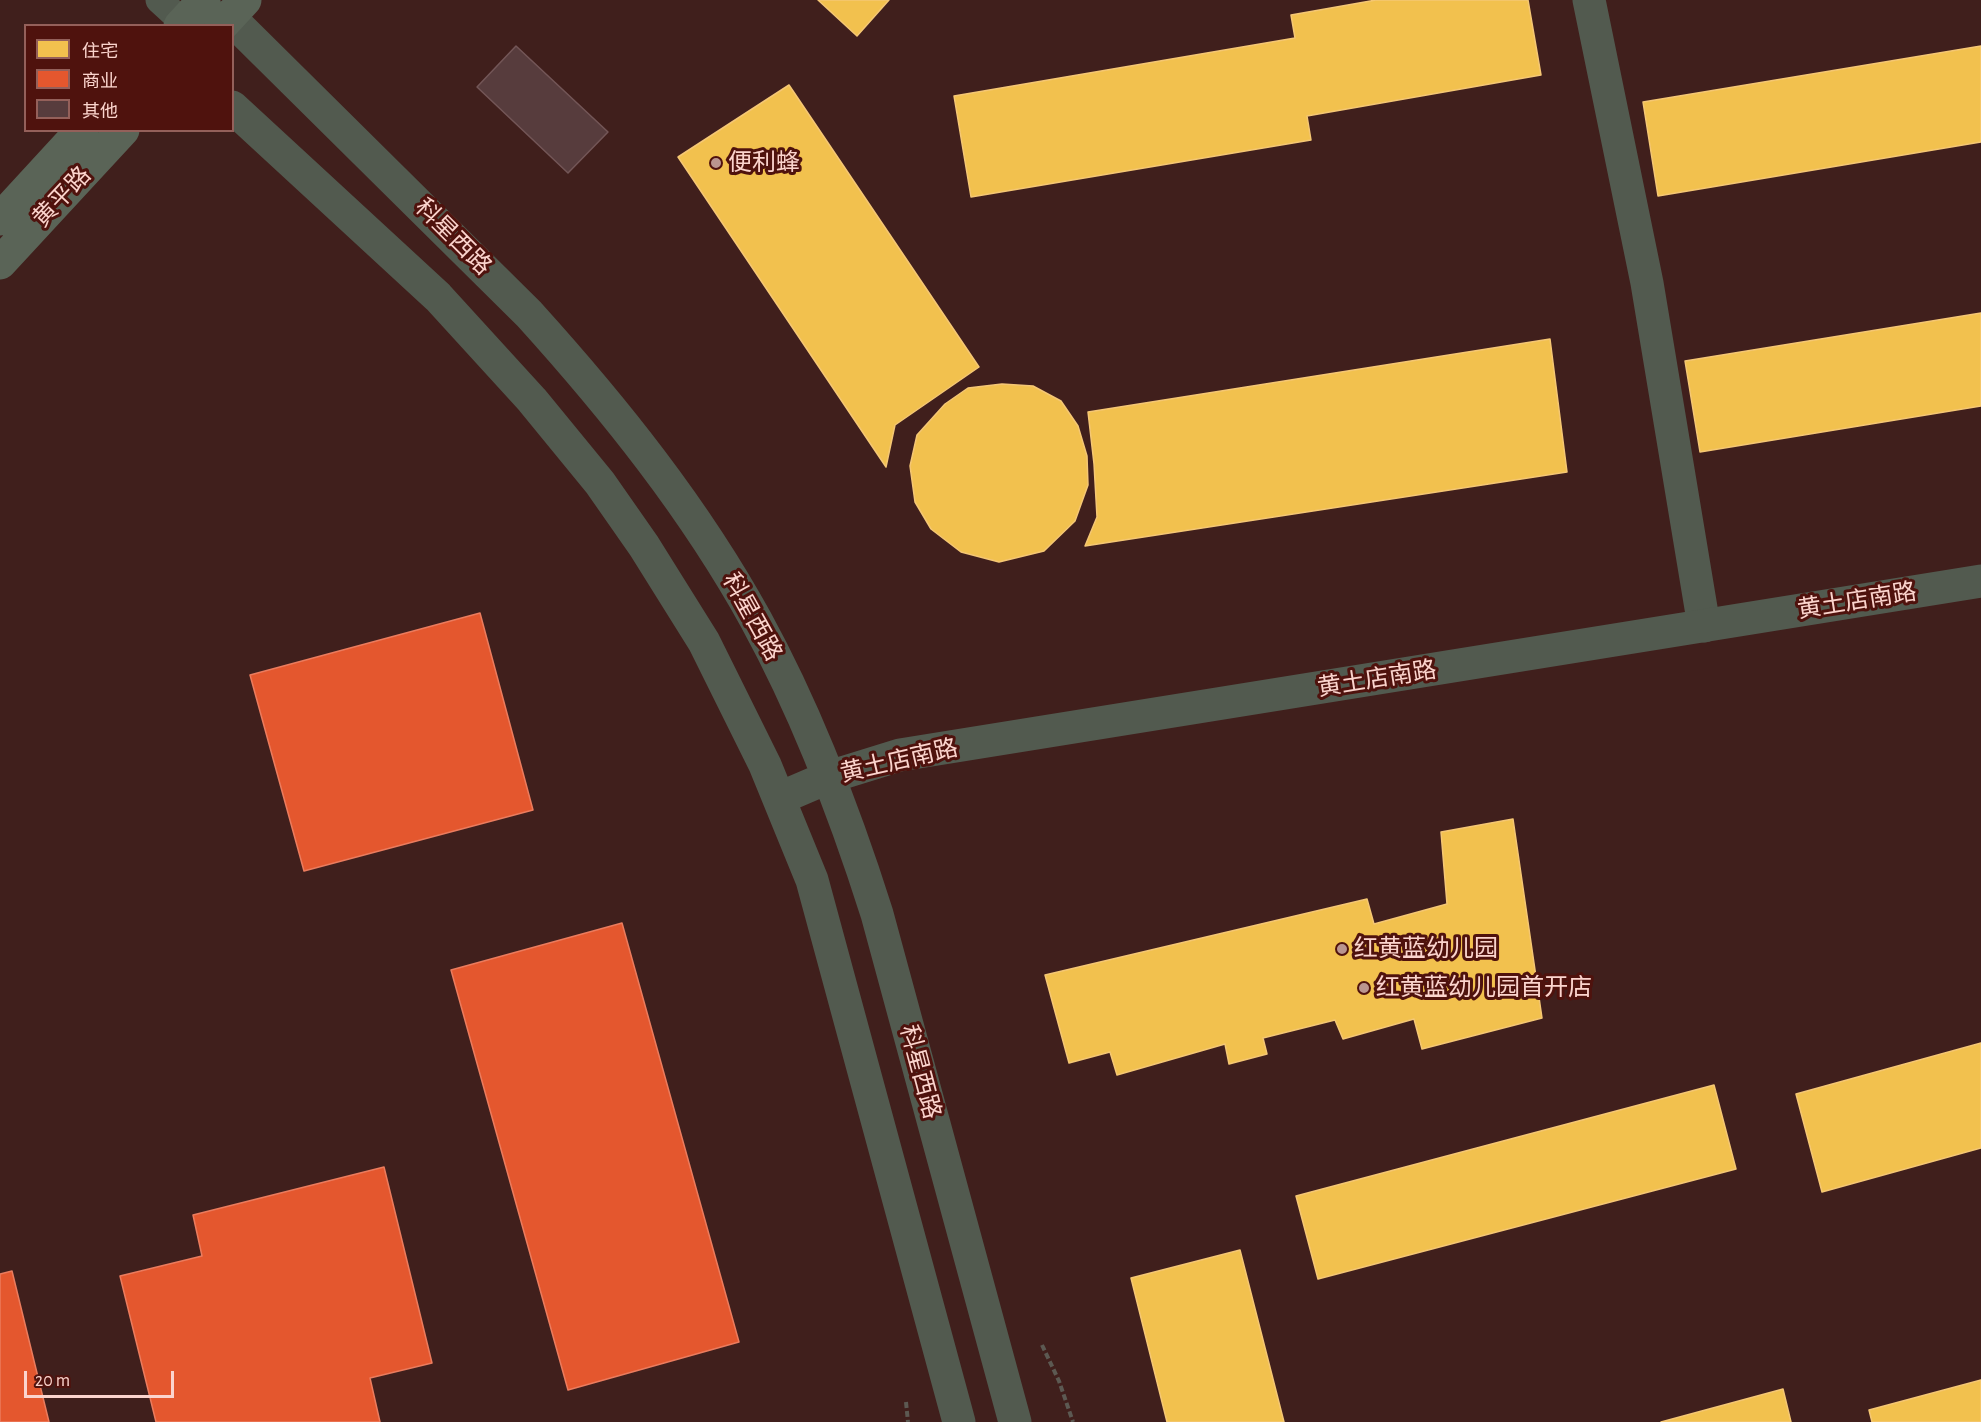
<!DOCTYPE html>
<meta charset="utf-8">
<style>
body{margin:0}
#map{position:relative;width:1981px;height:1422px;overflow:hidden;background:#401f1c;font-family:"Alegreya Sans","Noto Sans SC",sans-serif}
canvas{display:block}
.legend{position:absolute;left:24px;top:24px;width:210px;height:108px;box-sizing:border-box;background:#4f120d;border:2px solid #94605a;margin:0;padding:8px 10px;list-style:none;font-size:18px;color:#fbd4cd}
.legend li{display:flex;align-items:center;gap:12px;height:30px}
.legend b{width:30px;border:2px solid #94605a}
.scale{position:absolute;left:24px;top:1371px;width:150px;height:27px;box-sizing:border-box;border:3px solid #fbd4cd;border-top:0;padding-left:8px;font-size:18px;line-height:21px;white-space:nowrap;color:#fbd4cd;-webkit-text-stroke:4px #4f120d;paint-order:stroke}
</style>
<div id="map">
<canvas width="1981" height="1422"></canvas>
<ul class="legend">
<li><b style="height:16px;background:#f2c14e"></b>住宅</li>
<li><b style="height:16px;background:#e4572e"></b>商业</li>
<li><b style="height:16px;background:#573c3d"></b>其他</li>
</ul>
<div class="scale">20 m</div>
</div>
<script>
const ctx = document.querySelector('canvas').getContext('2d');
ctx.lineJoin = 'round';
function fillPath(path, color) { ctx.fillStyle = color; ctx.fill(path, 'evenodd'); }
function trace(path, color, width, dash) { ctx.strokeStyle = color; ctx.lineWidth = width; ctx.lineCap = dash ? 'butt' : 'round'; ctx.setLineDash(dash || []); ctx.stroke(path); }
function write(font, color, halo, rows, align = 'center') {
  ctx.font = font + ' "Alegreya Sans","Noto Sans SC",sans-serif'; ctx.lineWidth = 6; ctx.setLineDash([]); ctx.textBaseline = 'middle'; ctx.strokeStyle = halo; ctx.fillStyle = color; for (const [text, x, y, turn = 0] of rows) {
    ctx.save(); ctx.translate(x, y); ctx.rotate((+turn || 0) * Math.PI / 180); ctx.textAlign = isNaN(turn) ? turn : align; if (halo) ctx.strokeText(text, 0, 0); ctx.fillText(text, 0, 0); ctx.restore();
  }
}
const homes = new Path2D(`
 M818 0H889L857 36Z
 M1376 0H1528L1541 75 1307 116 1311 140 971 197 954 96 1295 38 1291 15Z
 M1981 46V142L1658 196 1643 102Z
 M789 85 979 367 895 425 886 467 678 157Z
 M1981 313V406L1700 452 1685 361Z
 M1550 339 1567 472 1085 546 1097 517 1094 464 1088 412Z
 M1002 384 1033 386 1061 401 1078 426 1087 456 1088 485 1075 521 1044 551 999 562 961 552 931 529 915 502 910 466 917 435 945 404 968 388Z
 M1513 819 1542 1018 1422 1049 1414 1019 1343 1039 1335 1020 1263 1038 1267 1054 1229 1064 1225 1044 1117 1075 1110 1052 1069 1063 1045 975 1367 899 1374 924 1447 904 1441 832Z
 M1981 1043V1148L1822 1192 1796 1094Z
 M1714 1085 1736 1169 1318 1279 1296 1196Z
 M1240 1250 1284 1422H1167L1131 1278Z
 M1981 1380V1422H1872L1869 1410Z
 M1783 1389 1791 1422H1661Z`);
const shops = new Path2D(`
 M480 613 533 810 304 871 250 675Z
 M622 923 739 1342 568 1390 451 970Z
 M384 1167 432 1363 370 1378 380 1422H156L120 1276 202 1256 193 1215Z
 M12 1271 49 1422H0V1274Z`);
const building = new Path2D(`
 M516 46 608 132 568 173 477 87Z`);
const path = new Path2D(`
 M1042 1345 1059 1381 1073 1422
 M906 1402 908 1422`);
const service = new Path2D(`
 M159 0 183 22`);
const minor = new Path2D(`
 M1589 0 1647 283 1704 626`);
const tertiary = new Path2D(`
 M203 20 229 17 529 314C614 408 695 509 756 620 807 713 845 813 877 914L1015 1422
 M232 107 438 297 532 400 600 483 644 546 704 642 765 765 812 880 959 1422
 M780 798 829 777 900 755 1981 581`);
const secondary = new Path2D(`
 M180 26 204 0
 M221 26 245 0
 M0 219 82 130
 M0 263 123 130`);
const markers = [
 [716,163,6,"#ba958f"],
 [1342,949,6,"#ba958f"],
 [1364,988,6,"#ba958f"]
];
const poiNames = [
 ["便利蜂",728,163],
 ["红黄蓝幼儿园",1354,949],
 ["红黄蓝幼儿园首开店",1376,988]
];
const streetNames = [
 ["黄平路",62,197,-47],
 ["科星西路",453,237,45],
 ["黄土店南路",1857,601,-9],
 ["科星西路",752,617,61],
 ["黄土店南路",1377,679,-9],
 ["黄土店南路",899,761,-13],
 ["科星西路",920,1072,75]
];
fillPath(homes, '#f2c14e');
trace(homes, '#f5c774', 1.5);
fillPath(shops, '#e4572e');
trace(shops, '#eb7c5e', 1.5);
fillPath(building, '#573c3d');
trace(building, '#735657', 1.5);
trace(path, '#5c5952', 4, [6, 3]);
trace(service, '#525a4f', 27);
trace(minor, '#525a4f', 33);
trace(tertiary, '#525a4f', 33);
trace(secondary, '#5a6457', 33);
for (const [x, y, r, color] of markers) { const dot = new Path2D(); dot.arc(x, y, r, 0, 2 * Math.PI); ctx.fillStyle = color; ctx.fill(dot); trace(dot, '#4f120d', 2); }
write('24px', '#fbd4cd', '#4f120d', poiNames, 'left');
write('24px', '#fbd4cd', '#4f120d', streetNames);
</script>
